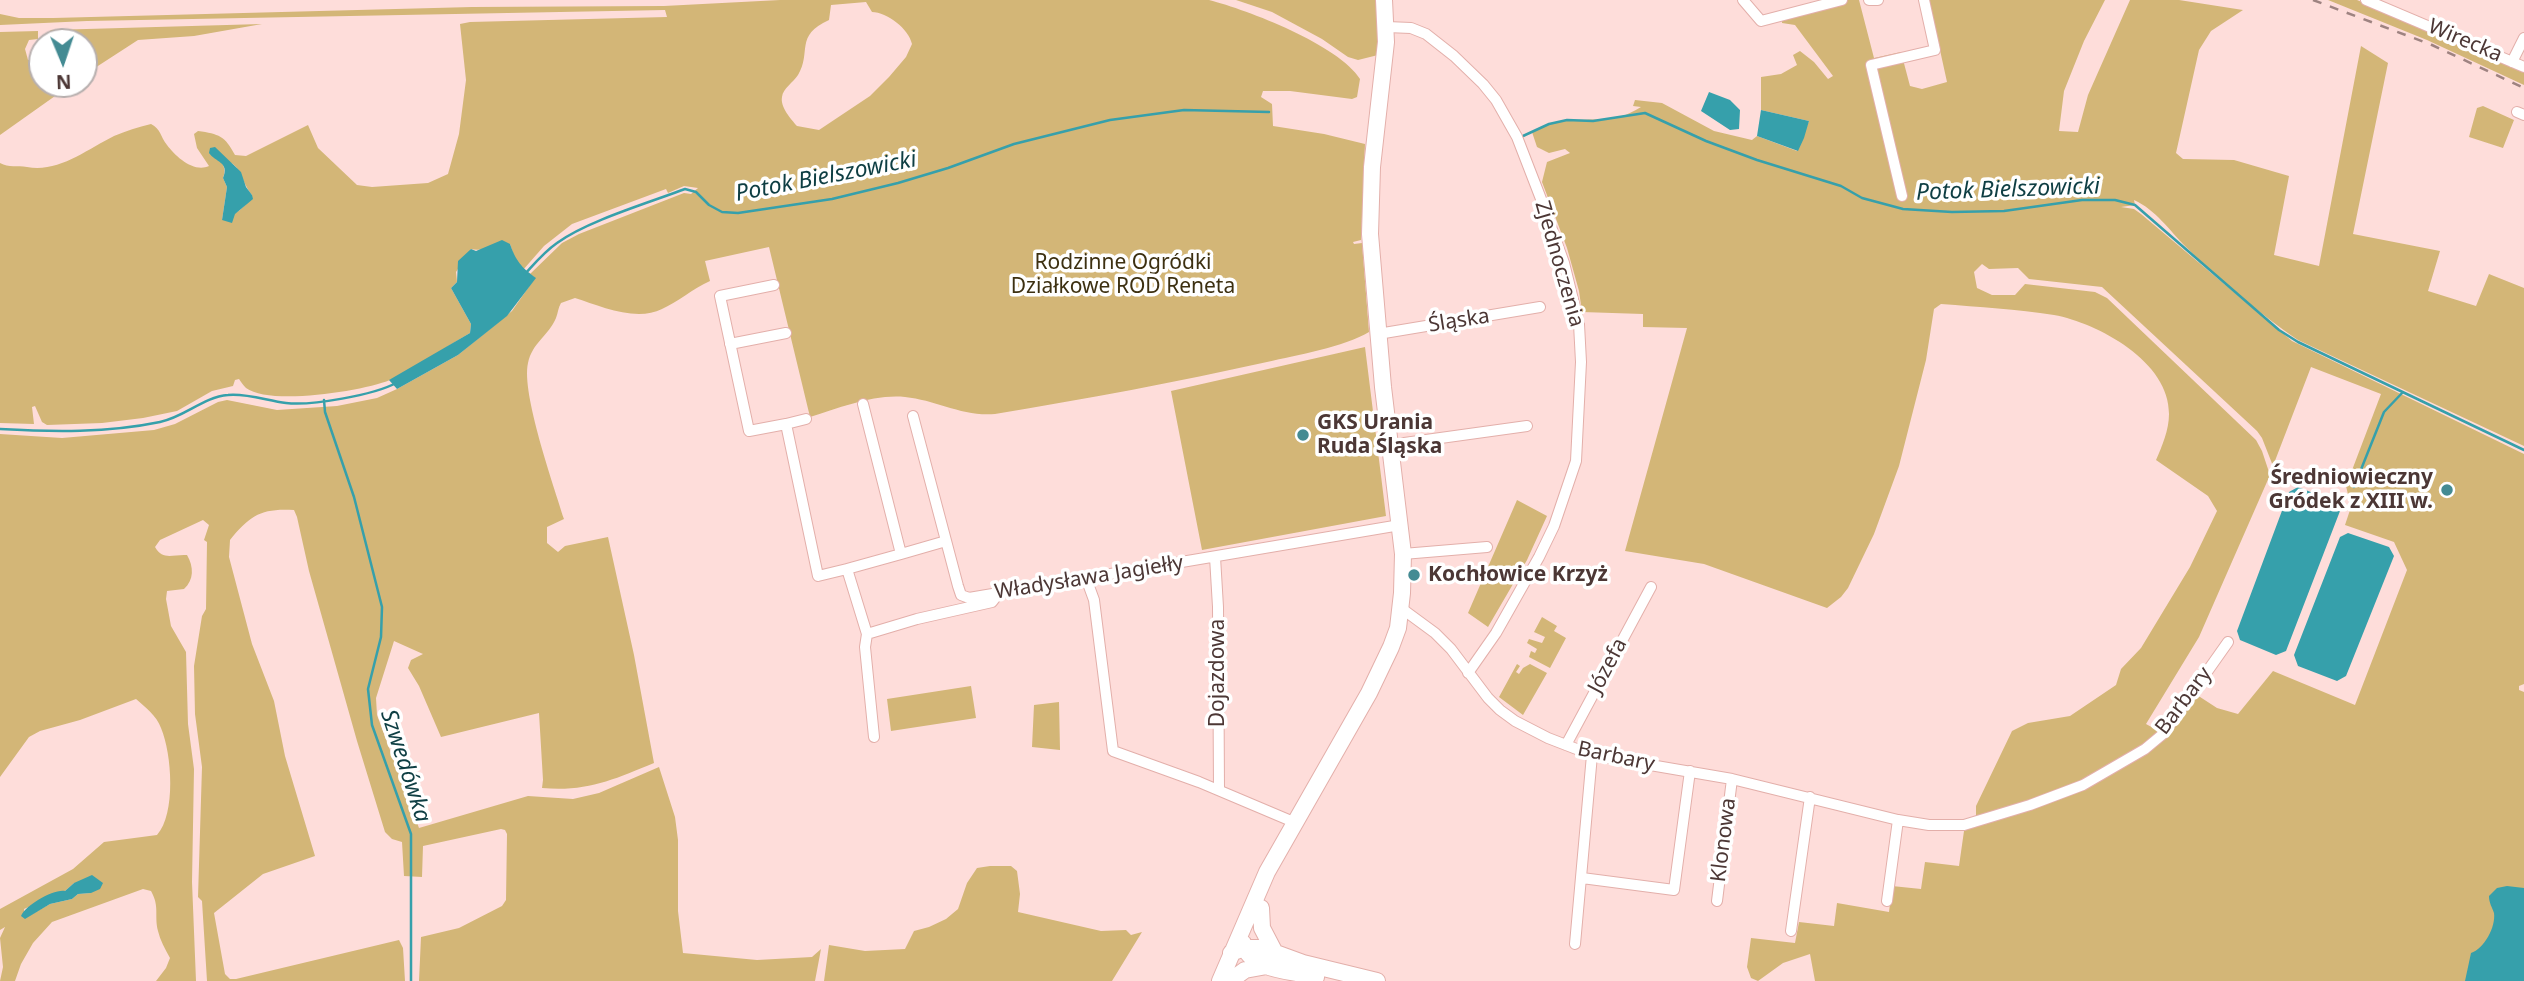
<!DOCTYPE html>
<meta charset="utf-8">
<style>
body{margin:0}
#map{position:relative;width:2524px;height:981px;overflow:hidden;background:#feddda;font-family:"Noto Sans",sans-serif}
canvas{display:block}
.north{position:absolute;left:28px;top:28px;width:70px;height:70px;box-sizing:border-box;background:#fff;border:2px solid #b7afae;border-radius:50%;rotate:178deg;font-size:19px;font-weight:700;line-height:28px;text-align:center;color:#4c3735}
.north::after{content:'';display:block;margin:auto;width:24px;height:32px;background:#448b93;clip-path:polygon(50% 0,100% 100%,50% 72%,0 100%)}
</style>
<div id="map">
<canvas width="2524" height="981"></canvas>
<div class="north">N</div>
</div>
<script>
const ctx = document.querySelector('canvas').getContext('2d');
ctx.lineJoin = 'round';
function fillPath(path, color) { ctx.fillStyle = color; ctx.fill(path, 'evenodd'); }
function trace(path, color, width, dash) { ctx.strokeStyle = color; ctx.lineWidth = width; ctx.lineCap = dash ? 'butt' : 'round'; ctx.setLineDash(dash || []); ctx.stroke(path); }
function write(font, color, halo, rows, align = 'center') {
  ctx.font = font + ' "Noto Sans",sans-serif'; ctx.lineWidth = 7; ctx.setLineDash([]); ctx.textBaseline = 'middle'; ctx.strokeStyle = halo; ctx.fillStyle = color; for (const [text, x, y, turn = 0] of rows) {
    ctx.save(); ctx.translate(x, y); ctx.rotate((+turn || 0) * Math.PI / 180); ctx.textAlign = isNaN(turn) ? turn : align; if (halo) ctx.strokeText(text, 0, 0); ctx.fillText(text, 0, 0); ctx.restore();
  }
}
const green = new Path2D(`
 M780 0H1209C1248 10 1339 45 1360 79L1357 97 1352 99 1290 91H1263L1261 97 1272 104 1273 126 1324 134 1365 144 1361 240 1353 242 1354 244 1362 243 1369 332C1344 347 1297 355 1267 362 1177 382 1086 399 995 414 963 417 936 400 905 397 873 394 840 408 810 417L769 247 705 261 710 281C692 289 678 302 662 309 636 322 600 306 575 298L561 303C558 308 558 313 556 318 549 335 532 343 528 363 521 393 554 486 564 519L547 527V543L558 552 565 546 608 537 634 655 654 763C613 780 586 792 542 788L543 780 539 713 441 737 419 686 408 668 411 660 423 654 394 641 376 698 377 715 419 828 528 796 573 799 599 793 659 767 675 817 678 840V911L683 953 757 960 812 957 821 949 815 981H419L421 937 459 928 502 906 506 900 507 834 505 830 501 829 423 846 422 877 404 876 402 842 392 839 385 832 357 741 309 571 297 517 294 510C262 508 250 515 230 540L229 557 252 644 274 701 285 756 315 856 263 874 214 913 225 974 230 979H236L399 940 403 948 405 981H207L202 901 198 897 202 767 195 714 194 666 202 616 206 609 207 542 204 540 209 525 203 520 160 540 155 547C163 561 173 554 187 555 194 567 194 580 184 589L167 591 166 599 171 626 186 652 188 724 194 769 192 882 196 981H156L166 968 170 958C165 949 160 940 158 931 154 915 160 907 151 891L143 889 52 922 33 943 21 964 15 981H0L3 967 0 938 5 927 0 930V909L73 869 104 842 157 835C176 814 172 754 161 728 157 716 145 707 136 699L80 720 40 731 29 737 0 777V434L62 438 154 430 175 424 218 402 227 400 277 410 337 406 377 398 397 389 458 355 512 311 535 278 530 274 562 243 579 234 684 193 691 194 698 188 684 186 668 193 666 189 572 224 544 246 523 270 515 259 510 244C498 245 482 252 471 249L456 272 457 282 451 288 471 324 470 333C444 348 418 367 390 380 363 391 270 406 246 388 243 385 241 382 239 379L235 380 233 386 212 391 177 411 143 418 102 423 47 425 42 422 35 406 32 407 34 424 0 423V163C9 168 17 165 27 167 58 173 86 150 114 136 126 131 138 127 151 124 161 129 160 136 167 145 176 157 194 173 209 166L197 148 194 134 198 131C219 134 225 136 235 155L246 156 308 125 318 148 357 185 372 187 428 183 448 174 459 134 466 80 460 24 470 22 667 17 665 10 87 21 0 25V14L19 18H53L472 7 664 6ZM866 2 872 12C887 12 909 29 912 44L906 57 889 77 870 96 819 130 797 126C791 119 780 107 782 97 783 88 793 83 798 75 812 52 794 36 829 20L831 5ZM220 159C243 163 239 179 252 195 247 207 234 215 222 220L227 187 223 178C226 170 224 166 220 159ZM74 883 91 893 78 894 72 899 50 904 25 918 24 909 65 891Z
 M1236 0H1377L1380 43 1378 55 1358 60 1348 57 1322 39 1272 12Z
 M1848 0H1859L1874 58 1901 52 1910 86 1922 89 1947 82 1929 0H2105L2084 41 2064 91 2059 131 2078 132 2088 95 2130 0H2179L2243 10 2211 31 2199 50 2176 153 2183 159 2234 160 2289 176 2274 255 2319 266 2361 46 2388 63 2353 234 2440 251 2428 291 2476 306 2489 274 2524 288V446L2298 340C2262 316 2217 277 2186 247 2169 230 2156 210 2134 200L2135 205 2121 207 2134 209 2141 214 2292 341 2524 454V684L2519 686V690L2524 692V978L2512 981H1815L1810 954 1783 963 1758 981 1751 978 1747 967 1751 938 1795 943 1799 922 1834 926 1837 903 1889 912 1892 886 1921 889 1925 862 1959 866 1964 831 1976 826V806L2012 731 2028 723 2070 716 2116 685 2121 669 2141 648 2190 567 2217 511 2208 496 2156 460C2162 446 2169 430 2169 414 2170 362 2098 323 2054 315 2017 309 1979 307 1941 304L1934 309 1926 360 1899 466 1874 534 1848 588 1841 597 1827 608 1704 564 1625 551 1687 328 1643 327V314L1582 312 1579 291 1567 248 1542 182 1547 162 1570 153 1565 149 1549 153 1537 147 1532 132C1543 127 1553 122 1564 121 1593 117 1613 125 1641 107L1633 106 1635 100 1662 103 1714 131 1752 140 1757 136 1797 151 1809 121 1761 110V77L1781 74 1797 65 1793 55 1800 51 1814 62 1828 79 1833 76 1795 25 1782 23V18ZM1982 264 1989 269 2018 268 2029 279 2102 287 2257 431 2262 438 2273 466 2311 367 2381 394 2346 486 2351 507 2345 525 2394 542 2407 570 2355 705 2273 671 2238 714 2217 708 2197 695 2166 735 2146 724 2199 637 2270 475 2262 451 2256 440 2107 298 2095 292 2025 284 2015 295H1992L1977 288 1974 272Z
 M2328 0H2357L2524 70V85L2427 40Z
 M262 24 194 36 138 40 84 75V42H48L47 34 51 30Z
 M38 31V39L29 40 25 49 28 60 42 56V84H72L0 135V32Z
 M2483 106 2514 120 2503 148 2469 137 2477 108Z
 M1365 347 1386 516 1202 550 1171 391Z
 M1517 500 1547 516 1527 560 1488 627 1468 613Z
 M1542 617 1557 626 1554 631 1566 638 1550 668 1529 657 1531 651 1535 653 1537 649 1527 643 1529 639 1542 643 1545 637 1534 632Z
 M1517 664 1520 666 1516 672 1519 674 1523 668 1530 664 1547 673 1523 715 1499 697Z
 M971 686 976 718 891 731 887 699Z
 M1059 702 1060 750 1032 747 1034 705Z
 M990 866H1011L1017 871 1020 894 1018 912 1101 931 1126 930 1131 935 1142 932 1112 981H824L829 945 865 951 905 949 914 931 929 927 946 919 958 909 967 883 977 868Z`);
const water = new Path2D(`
 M1709 92 1730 100 1740 110 1739 129 1730 130 1701 111Z
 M1761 110 1809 121 1804 138 1798 151 1757 136Z
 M215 147 241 172 246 187 252 195 253 199 235 214 232 223 222 220 227 187 223 178C230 162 215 162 209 153L210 148Z
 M502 240 510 244C516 261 521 267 536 278L507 316 458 355 397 389 389 380 470 333 471 324 451 288 457 282 458 261 471 249 476 251Z
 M2298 487 2336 502 2340 511 2286 651 2276 655 2240 640 2237 631 2289 492Z
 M2348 533 2389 547 2394 556 2346 676 2337 681 2298 666 2294 655 2340 537Z
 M92 875 103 883 100 889 91 893 78 894 72 899 50 904 25 919 21 916C26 905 53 889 65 891L74 883Z
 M2507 886 2524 888V981H2465L2471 953C2484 949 2496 927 2494 913 2492 907 2489 903 2489 896L2497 888Z`);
const stream = new Path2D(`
 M1523 136 1549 124 1567 120 1593 121 1645 113 1706 141 1757 160 1841 186 1862 198 1903 209 1952 212 2004 211 2082 200H2115L2135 205 2279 330 2298 342 2524 450
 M525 274C535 263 544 252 557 243 587 221 648 203 685 189L696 192 709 205 722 212 738 213 832 199 898 183 948 168 1014 144 1110 120 1184 110 1269 112
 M324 400 325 412 354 497 382 607 381 637 368 689 372 725 411 834V981
 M0 429C53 432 107 433 160 422 185 417 203 397 228 395 247 393 268 401 286 403 311 406 374 395 396 383
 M2354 487 2384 412 2403 392`);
const street = new Path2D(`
 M1743 0 1761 21 1842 0
 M1869 0H1878
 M2366 0 2524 67
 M1387 27 1411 28 1426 34 1454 56 1483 84 1496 100 1517 137 1541 199 1564 263 1579 324 1581 362 1576 461 1554 526 1539 557 1496 633 1468 673
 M2512 62 2524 38
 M2517 112 2524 115
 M1902 196 1871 65 1935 50 1924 0
 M774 285 720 296 749 431 786 424 818 576 847 569 867 634
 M1378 334 1540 307
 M730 344 786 333
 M913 416 958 586 961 595 969 598 1400 525
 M786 424 806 419
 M1390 445 1527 426
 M901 554 946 541
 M1403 554 1487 547
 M1215 557 1218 607 1219 790
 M847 569 901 554 863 404
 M1086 578 1094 600 1113 751 1199 782 1296 823
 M1401 608 1435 633 1451 649 1488 698 1500 710 1515 721 1548 738 1592 755 1732 779 1898 820 1929 825H1964L2030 805 2083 785 2145 749 2163 734 2228 642
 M874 737 865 647 867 634 917 619 992 602 999 593
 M1566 745 1651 587
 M1582 878 1674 890 1690 771
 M1717 901 1732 779
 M1887 901 1898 820
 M1791 931 1810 797
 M1575 944 1592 755`);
const secondary = new Path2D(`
 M1261 908 1262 928 1274 951
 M1243 943C1251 972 1291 970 1316 977
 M1231 953 1244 948H1262L1303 963 1377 981
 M1220 981 1267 872 1369 693 1391 647 1398 628 1402 593 1403 554 1383 387 1370 234 1372 167 1386 42 1384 0
 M1230 981 1245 970 1267 966`);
const rail = new Path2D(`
 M2313 0 2432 45 2524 88`);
const markers = [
 [1303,435,7,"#448b93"],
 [2447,490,7,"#448b93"],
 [1414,575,7,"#448b93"]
];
const streetNames = [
 ["Wirecka",2465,41,23],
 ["Zjednoczenia",1559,264,74],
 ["Śląska",1459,321,-9],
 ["Władysława Jagiełły",1089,578,-9],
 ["Józefa",1608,666,-62],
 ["Dojazdowa",1218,673,-90],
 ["Barbary",2184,701,-53],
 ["Barbary",1616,757,12],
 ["Klonowa",1724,840,-83]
];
const parkNames = [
 ["Rodzinne Ogródki",1123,263],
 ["Działkowe ROD Reneta",1123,287]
];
const poiNames = [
 ["GKS Urania",1317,423],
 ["Ruda Śląska",1317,447],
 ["Średniowieczny",2433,478,"right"],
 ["Gródek z XIII w.",2433,502,"right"],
 ["Kochłowice Krzyż",1428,575]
];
const waterNames = [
 ["Potok Bielszowicki",826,177,-11],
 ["Potok Bielszowicki",2008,190,-2],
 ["Szwedówka",405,766,72]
];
fillPath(green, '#d3b677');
fillPath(water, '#36a0ab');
trace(stream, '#36a0ab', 2.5);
trace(street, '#e3afaa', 12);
trace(secondary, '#e3afaa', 18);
trace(street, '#fff', 10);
trace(secondary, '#fff', 16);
trace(rail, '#9e8381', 2.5, [9, 9]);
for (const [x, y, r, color] of markers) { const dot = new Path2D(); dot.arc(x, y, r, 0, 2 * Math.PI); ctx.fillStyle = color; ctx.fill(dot); trace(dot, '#fff', 2.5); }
write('21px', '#4c3735', '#fff', streetNames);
write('21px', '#3d3011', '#fff', parkNames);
write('bold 21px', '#4c3735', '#fff', poiNames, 'left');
write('italic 23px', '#0e3e43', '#fff', waterNames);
</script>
